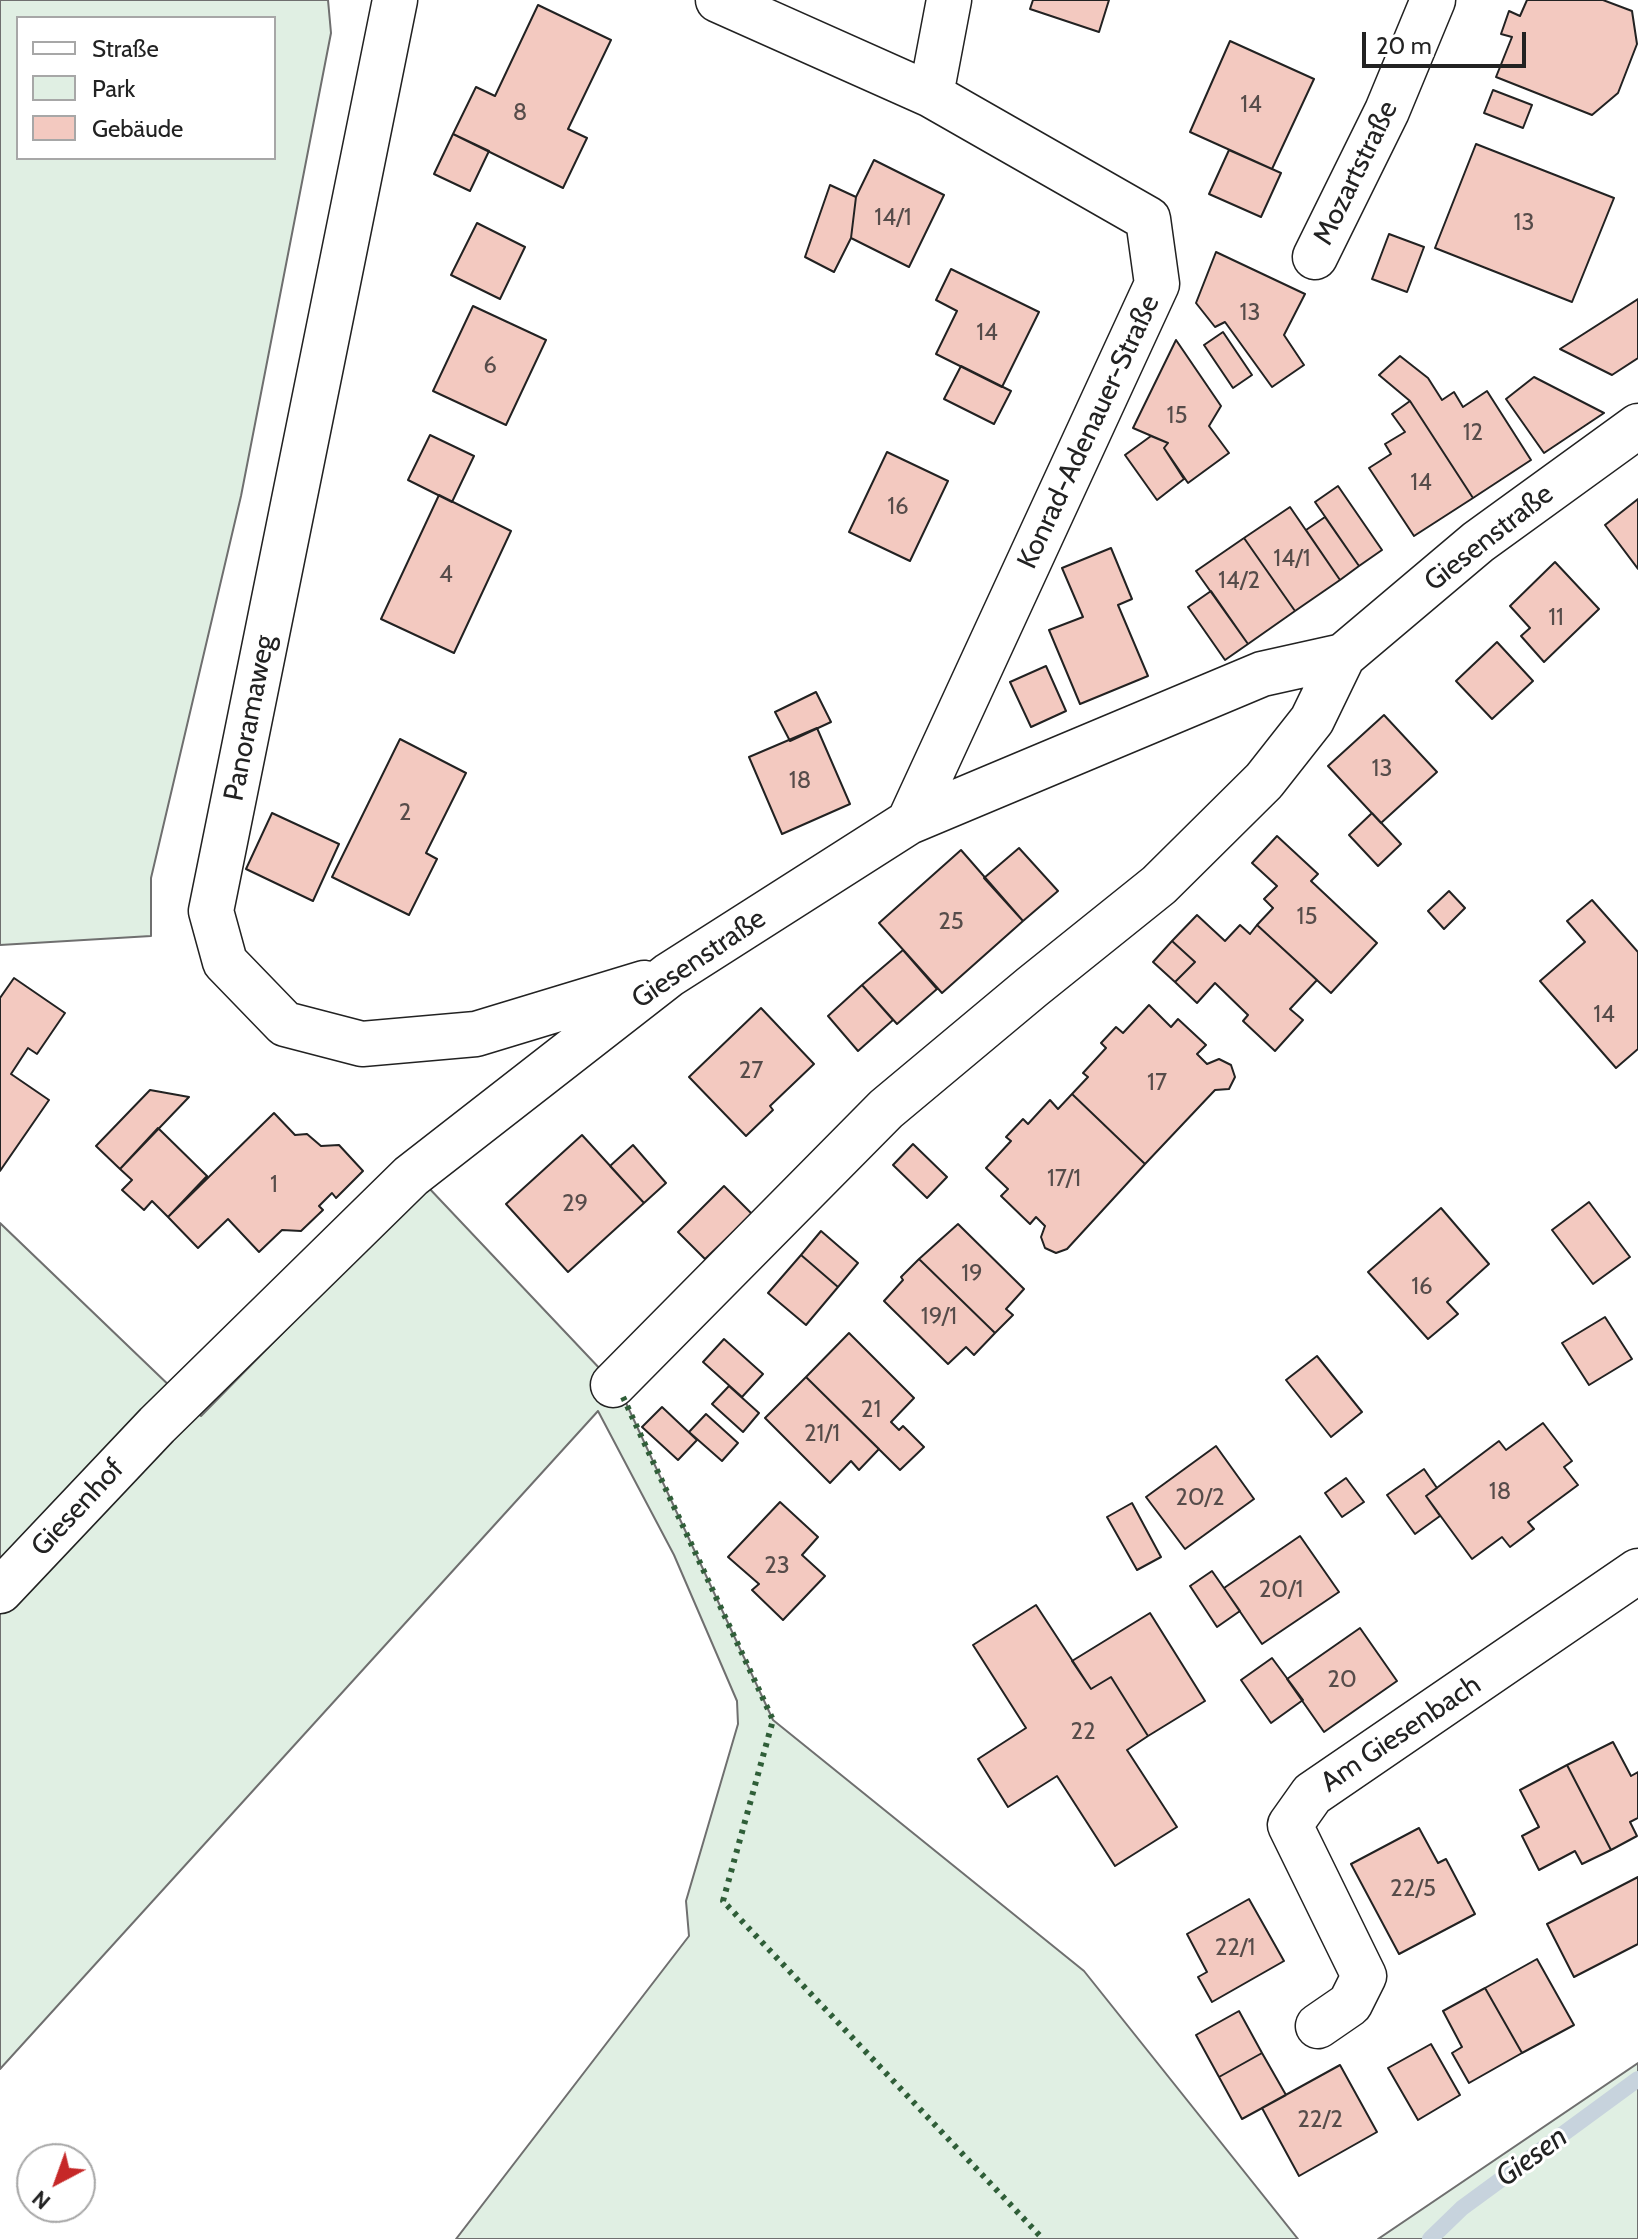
<!DOCTYPE html>
<meta charset="utf-8">
<style>
body{margin:0}
#map{position:relative;width:1638px;height:2239px;overflow:hidden;background:#fff;font-family:Cabin,sans-serif}
canvas{display:block}
.legend{position:absolute;left:16px;top:16px;width:260px;height:144px;box-sizing:border-box;background:#fff;border:2px solid #a7a7a7;margin:0;padding:10px 14px;list-style:none;font-size:24px;color:#222}
.legend li{display:flex;align-items:center;gap:16px;height:40px}
.legend b{width:40px;border:2px solid #a7a7a7}
.north{position:absolute;left:16px;top:2143px;width:80px;height:80px;box-sizing:border-box;background:#fff;border:2px solid #a7a7a7;border-radius:50%;rotate:221deg;font-size:22px;font-weight:700;line-height:32px;text-align:center;color:#222}
.north::after{content:'';display:block;margin:auto;width:28px;height:36px;background:#c62828;clip-path:polygon(50% 0,100% 100%,50% 72%,0 100%)}
.scale{position:absolute;left:1362px;top:32px;width:164px;height:36px;box-sizing:border-box;border:4px solid #222;border-top:0;padding-left:10px;font-size:24px;line-height:28px;white-space:nowrap;color:#222;-webkit-text-stroke:6px #fff;paint-order:stroke}
</style>
<div id="map">
<canvas width="1638" height="2239"></canvas>
<ul class="legend">
<li><b style="height:10px;background:#fff"></b>Straße</li>
<li><b style="height:22px;background:#e0efe3"></b>Park</li>
<li><b style="height:22px;background:#f3c9c0"></b>Gebäude</li>
</ul>
<div class="north">N</div>
<div class="scale">20 m</div>
</div>
<script>
const ctx = document.querySelector('canvas').getContext('2d');
ctx.lineJoin = 'round';
function fillPath(path, color) { ctx.fillStyle = color; ctx.fill(path, 'evenodd'); }
function trace(path, color, width, dash) { ctx.strokeStyle = color; ctx.lineWidth = width; ctx.lineCap = dash ? 'butt' : 'round'; ctx.setLineDash(dash || []); ctx.stroke(path); }
function write(font, color, halo, rows, align = 'center') {
  ctx.font = font + ' Cabin,sans-serif'; ctx.lineWidth = 6; ctx.setLineDash([]); ctx.textBaseline = 'middle'; ctx.strokeStyle = halo; ctx.fillStyle = color; for (const [text, x, y, turn = 0] of rows) {
    ctx.save(); ctx.translate(x, y); ctx.rotate((+turn || 0) * Math.PI / 180); ctx.textAlign = isNaN(turn) ? turn : align; if (halo) ctx.strokeText(text, 0, 0); ctx.fillText(text, 0, 0); ctx.restore();
  }
}
const green = new Path2D(`
 M0 0H328L331 33 241 496 151 878V936L0 945ZM18 18H274V158H18Z
 M427 1186 620 1390 773 1720 1084 1971 1298 2239H456L689 1936 686 1901 738 1724 737 1701 674 1555 598 1411 0 2069V1223L201 1416Z
 M1638 2063V2239H1378Z`);
const stream = new Path2D(`
 M1430 2239 1462 2208 1638 2079`);
const building = new Path2D(`
 M1033 0H1109L1099 32 1030 9Z
 M1527 0H1603L1632 11 1637 44 1618 93 1592 115 1496 77 1512 37 1501 34 1509 11 1520 16Z
 M538 5 611 40 568 129 587 138 563 188 453 134 476 87 495 96Z
 M1230 41 1314 79 1272 169 1190 132Z
 M1493 90 1532 105 1523 128 1484 113Z
 M453 134 489 151 470 191 434 174Z
 M1476 144 1614 198 1572 302 1435 248Z
 M1229 150 1281 173 1261 217 1209 194Z
 M874 160 944 195 909 267 851 238 856 197Z
 M830 185 856 197 851 238 834 272 805 257Z
 M477 223 525 247 500 299 451 275Z
 M1389 234 1424 247 1407 292 1372 279Z
 M1216 252 1305 294 1284 335 1304 365 1272 387 1225 322 1215 327 1196 303Z
 M951 269 1039 312 1002 387 936 354 957 311 936 300Z
 M1638 299V358L1612 375 1560 349Z
 M473 306 546 340 506 425 433 391Z
 M1223 332 1252 375 1233 388 1204 345Z
 M1176 340 1221 406 1209 426 1229 453 1188 483 1164 448 1168 443 1133 428Z
 M1400 356 1428 378 1442 400 1454 392 1463 407 1487 391 1531 460 1473 498 1410 401 1379 375Z
 M961 366 1011 391 994 424 944 399Z
 M1534 377 1604 413 1544 453 1506 399Z
 M1410 401 1473 498 1414 536 1369 468 1391 454 1385 444 1405 432 1392 414Z
 M430 435 474 456 452 502 408 480Z
 M1151 436 1168 443 1164 448 1184 479 1157 500 1125 455Z
 M887 452 948 481 910 561 849 532Z
 M1338 486 1382 550 1359 566 1315 502Z
 M439 495 511 531 454 653 381 619Z
 M1638 499V569L1605 525Z
 M1290 507 1340 580 1295 611 1244 538Z
 M1325 517 1359 566 1340 580 1306 530Z
 M1244 538 1295 611 1248 644 1196 571Z
 M1111 548 1132 599 1118 605 1148 676 1080 704 1049 630 1083 617 1062 568Z
 M1555 562 1599 609 1544 662 1521 636 1530 628 1510 606Z
 M1211 591 1248 644 1225 660 1188 607Z
 M1497 642 1533 681 1492 719 1456 681Z
 M1046 666 1066 711 1031 727 1010 682Z
 M816 692 831 722 790 741 775 712Z
 M1384 715 1437 772 1381 823 1328 766Z
 M817 728 850 804 782 834 749 757Z
 M400 739 466 773 426 853 437 859 409 915 332 877Z
 M272 813 339 844 313 901 246 869Z
 M1372 813 1401 844 1378 866 1349 835Z
 M1277 836 1318 874 1311 881 1377 943 1331 993 1257 925 1273 908 1264 899 1277 886 1252 863Z
 M1019 848 1058 891 1023 921 984 878Z
 M961 850 1023 921 942 993 879 923Z
 M1449 891 1465 908 1444 929 1428 911Z
 M1592 900 1638 952V1049L1616 1068 1540 981 1585 942 1567 921Z
 M1197 915 1225 941 1240 925 1250 934 1257 925 1317 980 1290 1009 1303 1020 1275 1051 1243 1021 1248 1015 1215 983 1197 1003 1175 982 1195 962 1172 941Z
 M1172 941 1195 962 1175 982 1153 962Z
 M903 950 937 989 897 1024 862 985Z
 M14 978 65 1013 37 1054 28 1048 11 1074 49 1100 0 1171V998Z
 M862 985 893 1020 858 1051 828 1016Z
 M1149 1005 1171 1027 1178 1019 1206 1045 1197 1054 1207 1064 1219 1059 1231 1065 1235 1077 1229 1089 1215 1090 1145 1164 1072 1094 1088 1077 1083 1073 1106 1048 1101 1043 1116 1027 1123 1033Z
 M761 1008 814 1064 770 1106 773 1110 746 1136 689 1077Z
 M150 1090 189 1097 120 1169 96 1146Z
 M1072 1094 1145 1164 1067 1249 1056 1253 1045 1248 1041 1237 1045 1226 1036 1217 1030 1224 1001 1196 1008 1189 986 1168 1011 1141 1006 1137 1023 1119 1028 1124 1050 1100 1058 1109Z
 M274 1113 295 1135 307 1134 321 1146 339 1145 363 1171 336 1198 332 1193 319 1206 323 1210 301 1231 282 1230 259 1252 228 1219 198 1248 168 1217Z
 M158 1128 207 1176 168 1217 152 1201 144 1210 122 1190 132 1180 120 1169Z
 M582 1135 644 1203 568 1272 506 1204Z
 M913 1144 947 1177 927 1198 893 1165Z
 M633 1145 666 1183 644 1203 610 1166Z
 M724 1186 752 1214 705 1259 678 1232Z
 M1589 1202 1630 1257 1593 1284 1552 1230Z
 M1441 1208 1489 1264 1447 1302 1458 1314 1428 1339 1368 1272Z
 M958 1224 1024 1289 1006 1309 1013 1315 995 1333 919 1259Z
 M821 1231 858 1263 838 1287 801 1255Z
 M801 1255 838 1287 806 1325 768 1293Z
 M919 1259 995 1333 974 1355 966 1347 948 1364 884 1301 903 1280 901 1277Z
 M1605 1317 1632 1359 1589 1385 1562 1343Z
 M849 1333 914 1398 891 1422 899 1430 903 1426 924 1447 900 1470 806 1377Z
 M724 1339 763 1374 742 1397 703 1362Z
 M1317 1356 1362 1412 1331 1437 1286 1380Z
 M806 1377 879 1449 859 1470 851 1461 830 1483 765 1418Z
 M729 1386 759 1413 743 1432 712 1404Z
 M662 1407 697 1440 678 1460 642 1427Z
 M706 1414 738 1443 722 1461 689 1432Z
 M1543 1423 1572 1461 1564 1467 1578 1485 1528 1522 1534 1529 1510 1547 1502 1537 1472 1559 1426 1496 1499 1441 1506 1450Z
 M1216 1446 1254 1499 1185 1549 1146 1497Z
 M1424 1469 1437 1488 1426 1496 1440 1516 1415 1534 1387 1495Z
 M1346 1478 1364 1502 1342 1517 1325 1493Z
 M780 1502 818 1537 802 1555 825 1576 783 1620 752 1590 759 1584 728 1557Z
 M1132 1503 1161 1557 1137 1570 1107 1517Z
 M1300 1536 1339 1592 1262 1644 1224 1588Z
 M1212 1571 1240 1611 1217 1627 1190 1586Z
 M1036 1605 1091 1689 1111 1677 1148 1736 1127 1750 1177 1827 1115 1866 1057 1776 1008 1807 978 1759 1026 1728 973 1645Z
 M1150 1613 1205 1701 1148 1736 1111 1677 1091 1689 1072 1661Z
 M1360 1628 1397 1681 1324 1732 1287 1679Z
 M1272 1658 1303 1700 1271 1723 1241 1680Z
 M1613 1742 1631 1776 1638 1772V1818L1630 1822 1637 1836 1611 1850 1567 1765Z
 M1567 1765 1611 1850 1582 1864 1575 1851 1539 1870 1522 1836 1539 1827 1520 1790Z
 M1419 1828 1438 1863 1446 1859 1475 1914 1399 1954 1351 1864Z
 M1638 1877V1944L1574 1977 1547 1924Z
 M1249 1899 1284 1961 1212 2002 1198 1977 1207 1972 1187 1934Z
 M1537 1959 1574 2025 1522 2053 1485 1988Z
 M1485 1988 1522 2053 1469 2083 1452 2053 1462 2047 1443 2011Z
 M1239 2011 1262 2053 1219 2077 1196 2035Z
 M1431 2044 1460 2095 1418 2120 1388 2068Z
 M1262 2053 1286 2095 1242 2119 1219 2077Z
 M1340 2065 1377 2132 1299 2176 1262 2108Z`);
const minor = new Path2D(`
 M395 0 211 911 225 962 285 1024 362 1044 476 1034 644 983
 M718 0 931 95 1148 219 1157 284 909 822
 M931 95 949 0
 M1315 257 1387 111 1433 0
 M613 1385 886 1109 1032 987 1159 885 1264 781 1312 720 1343 656 1478 542 1638 426
 M0 1591 157 1425 411 1176 669 975 909 822 1262 674 1343 656
 M1318 2026 1350 2004 1364 1976 1290 1825 1312 1794 1638 1571`);
const hedge = new Path2D(`
 M623 1397 773 1720 723 1901 1043 2239`);
const numberNames = [
 ["14",1251,105],
 ["8",520,113],
 ["14/1",893,218],
 ["13",1524,223],
 ["13",1250,313],
 ["14",987,333],
 ["6",490,366],
 ["15",1177,416],
 ["12",1473,433],
 ["14",1421,483],
 ["16",898,507],
 ["14/1",1292,559],
 ["4",446,575],
 ["14/2",1239,581],
 ["11",1556,618],
 ["13",1382,769],
 ["18",800,781],
 ["2",405,813],
 ["15",1307,917],
 ["25",951,922],
 ["14",1604,1015],
 ["27",751,1071],
 ["17",1157,1083],
 ["17/1",1064,1179],
 ["1",274,1185],
 ["29",575,1204],
 ["19",972,1274],
 ["16",1422,1287],
 ["19/1",939,1317],
 ["21",871,1410],
 ["21/1",822,1434],
 ["18",1500,1492],
 ["20/2",1200,1498],
 ["23",777,1566],
 ["20/1",1281,1590],
 ["20",1342,1680],
 ["22",1083,1732],
 ["22/5",1413,1889],
 ["22/1",1235,1948],
 ["22/2",1320,2120]
];
const streetNames = [
 ["Mozartstraße",1356,173,-64],
 ["Konrad-Adenauer-Straße",1089,432,-65],
 ["Giesenstraße",1489,538,-38],
 ["Panoramaweg",250,718,-79],
 ["Giesenstraße",699,959,-34],
 ["Giesenhof",78,1508,-47],
 ["Am Giesenbach",1401,1734,-34]
];
const waterNames = [
 ["Giesen",1532,2157,-36]
];
fillPath(green, '#e0efe3');
trace(green, '#6f6f6f', 2);
trace(stream, '#c7d3dd', 16);
fillPath(building, '#f3c9c0');
trace(building, '#222', 2);
trace(minor, '#222', 47);
trace(minor, '#fff', 44);
trace(hedge, '#2f5e38', 6, [4, 6]);
write('24px', '#564c4a', null, numberNames);
write('28px', '#222', '#fff', streetNames);
write('italic 30px', '#222', '#fff', waterNames);
</script>
